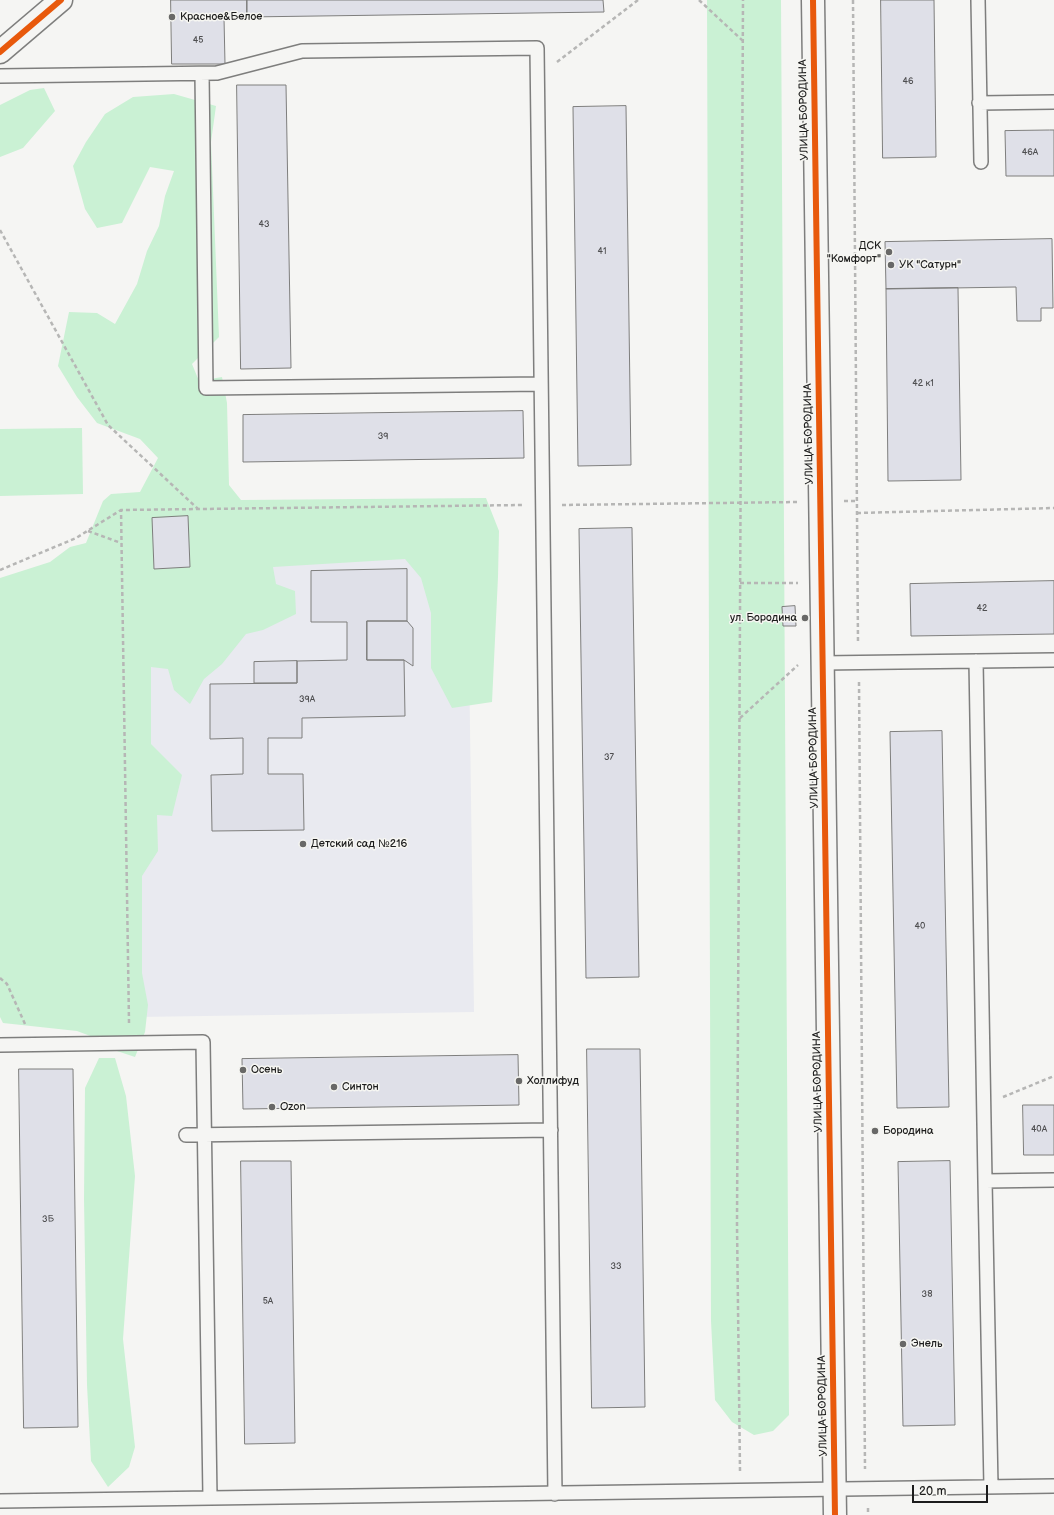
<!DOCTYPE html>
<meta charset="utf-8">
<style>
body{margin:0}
#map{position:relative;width:1054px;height:1515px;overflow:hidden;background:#f5f5f3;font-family:"Balsamiq Sans",sans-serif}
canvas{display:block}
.scale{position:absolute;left:912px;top:1485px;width:76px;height:18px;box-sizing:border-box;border:2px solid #1c1c1c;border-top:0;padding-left:5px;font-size:12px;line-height:14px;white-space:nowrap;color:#1c1c1c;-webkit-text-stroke:3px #f6f6f2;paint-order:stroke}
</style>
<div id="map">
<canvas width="1054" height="1515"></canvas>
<div class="scale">20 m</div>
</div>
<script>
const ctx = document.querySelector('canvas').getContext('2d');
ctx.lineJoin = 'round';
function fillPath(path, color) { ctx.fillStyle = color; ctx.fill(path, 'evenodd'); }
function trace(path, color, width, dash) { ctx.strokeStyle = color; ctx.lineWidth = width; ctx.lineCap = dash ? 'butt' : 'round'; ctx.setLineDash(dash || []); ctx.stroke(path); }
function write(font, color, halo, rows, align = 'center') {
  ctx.font = font + ' "Balsamiq Sans",sans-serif'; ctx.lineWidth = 3; ctx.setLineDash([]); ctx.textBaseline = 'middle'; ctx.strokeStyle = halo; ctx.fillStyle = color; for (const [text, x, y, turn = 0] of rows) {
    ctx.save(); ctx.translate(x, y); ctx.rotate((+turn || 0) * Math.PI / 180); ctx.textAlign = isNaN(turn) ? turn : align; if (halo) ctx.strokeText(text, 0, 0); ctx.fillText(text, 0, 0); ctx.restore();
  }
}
const built = new Path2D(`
 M467 514 474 1012 137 1017 130 518Z`);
const green = new Path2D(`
 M707 0H781L789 1415 773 1431 754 1435 732 1422 715 1400 711 1321Z
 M44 88 55 111 23 148 0 157V105L30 90Z
 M174 94 216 106 211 142 219 337 192 364 199 381 222 377 227 403 229 485 241 500 486 498 499 531 498 577 492 702 452 708 431 668V613L421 578 405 559 273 567 276 584 295 591 296 614 263 630 246 634 222 664 204 679 190 704 174 690 168 669 151 667V744L182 775 172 816 157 815 158 851 142 876V973L148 1005 145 1032 135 1057 117 1051 93 1037 77 1031 3 1023 0 1017V578L50 562 70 547 86 543 103 501 111 494 140 492 158 458 140 439 97 423 77 397 58 366 69 312 97 313 115 324 137 284 147 251 159 226 165 196 174 171 150 167 122 223 97 228 85 209 73 166 86 142 105 114 133 97Z
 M82 428 83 494 0 496V429Z
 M99 1058H115L126 1096 135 1176 123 1339 135 1447 129 1467 108 1487 91 1461 87 1385 84 1199 85 1088Z`);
const building = new Path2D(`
 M171 0H247V17L224 18 225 64H172Z
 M247 0H603L604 12 247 17Z
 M881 0H934L936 157 883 158Z
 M237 85H286L291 368 241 369Z
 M626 106 631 465 578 466 573 107Z
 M1050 130H1054V176H1006L1005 131Z
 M1052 239 1053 308H1041V321H1017L1016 287 886 289 885 242Z
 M958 288 961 480 888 481 886 289Z
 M523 411 524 458 243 462V415Z
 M188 516 190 567 154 569 152 518Z
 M632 528 639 977 586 978 579 529Z
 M407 569V621H367V660H404L405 716 302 718V738H268V774H303L304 830 212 831 211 775 243 774V738L210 739V684L297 683V661L347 660V622H311V571Z
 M1054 581V634L911 636 910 584Z
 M795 606 796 626H783L782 607Z
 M367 621H407L413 628V666L404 660H367Z
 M297 661V683H254V662Z
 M942 731 949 1107 897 1108 890 732Z
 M587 1049H640L645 1407 592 1408Z
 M518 1055 519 1105 243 1109 242 1059Z
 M19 1069H73L78 1427 24 1428Z
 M1023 1105H1054V1155H1024Z
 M241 1161H291L295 1443 245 1444Z
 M950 1161 955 1425 903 1426 898 1162Z`);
const path = new Path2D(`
 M699 0 743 41
 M853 0 858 643
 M557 62 638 0
 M0 230 108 425 198 509
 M844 501H857
 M562 505 797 502
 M857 513 1054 508
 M88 531 121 543
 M0 570 76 538 121 510
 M740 583H798
 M859 682 865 1469
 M740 718 798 665
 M0 978 7 984 25 1024
 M129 1023 121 510 523 505
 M1003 1097 1054 1076
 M740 1471 737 1225 743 0
 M868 1508V1515`);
const service = new Path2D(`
 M978 0 981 162
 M202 74 206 388 541 384
 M0 76 217 73 302 51 537 48 555 1494
 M979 103 1054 102
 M976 661 985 1181
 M822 663 1054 660
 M0 1045 203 1042 210 1498
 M186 1135 551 1130
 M991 1487 985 1181 1054 1180
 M0 1501 1054 1486`);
const minor = new Path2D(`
 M0 52 61 0`);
const tertiary = new Path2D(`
 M813 0 835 1515`);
const cycleway = new Path2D(`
 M813 0 835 1515
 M0 52 61 0`);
const markers = [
 [172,17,4,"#686867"],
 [889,252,4,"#686867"],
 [891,265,4,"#686867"],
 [805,618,4,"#686867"],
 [303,844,4,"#686867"],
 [243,1070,4,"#686867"],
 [519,1081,4,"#686867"],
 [334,1087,4,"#686867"],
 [272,1107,4,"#686867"],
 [875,1131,4,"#686867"],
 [903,1344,4,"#686867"]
];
const numberNames = [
 ["45",198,41],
 ["46",908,82],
 ["46А",1030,153],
 ["43",264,225],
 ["41",602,252],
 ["42 к1",923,384],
 ["39",383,437],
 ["42",982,609],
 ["39А",307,700],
 ["37",609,758],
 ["40",920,927],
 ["40А",1039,1130],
 ["3Б",48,1220],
 ["33",616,1267],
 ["38",927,1295],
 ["5А",268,1302]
];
const poiNames = [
 ["Красное&Белое",180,17],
 ["ДСК",881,246,"right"],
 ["\"Комфорт\"",881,259,"right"],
 ["УК \"Сатурн\"",899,265],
 ["ул. Бородина",797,618,"right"],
 ["Детский сад №216",311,844],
 ["Осень",251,1070],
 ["Холлифуд",527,1081],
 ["Синтон",342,1087],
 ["Ozon",280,1107],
 ["Бородина",883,1131],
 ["Энель",911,1344]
];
const streetNames = [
 ["УЛИЦА БОРОДИНА",804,110,-91],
 ["УЛИЦА БОРОДИНА",809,434,-91],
 ["УЛИЦА БОРОДИНА",814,758,-91],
 ["УЛИЦА БОРОДИНА",818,1082,-91],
 ["УЛИЦА БОРОДИНА",823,1406,-91]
];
fillPath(built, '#e9eaf0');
fillPath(green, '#caf1d4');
fillPath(building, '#dfe0e8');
trace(building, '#7e7e7d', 1);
trace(service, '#7e7e7d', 16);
trace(minor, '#7e7e7d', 25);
trace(tertiary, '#7e7e7d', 25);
trace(path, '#b6b6b5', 2.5, [4, 3]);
trace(service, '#f5f5f3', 13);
trace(minor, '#f5f5f3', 22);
trace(tertiary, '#f5f5f3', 22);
trace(cycleway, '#e8590c', 6);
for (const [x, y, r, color] of markers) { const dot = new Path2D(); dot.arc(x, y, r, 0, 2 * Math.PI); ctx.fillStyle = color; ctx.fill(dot); trace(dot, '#f6f6f2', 1.5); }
write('9px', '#4e4e50', null, numberNames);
write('11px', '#1c1c1c', '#f6f6f2', poiNames, 'left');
write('11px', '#1c1c1c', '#f6f6f2', streetNames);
</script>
